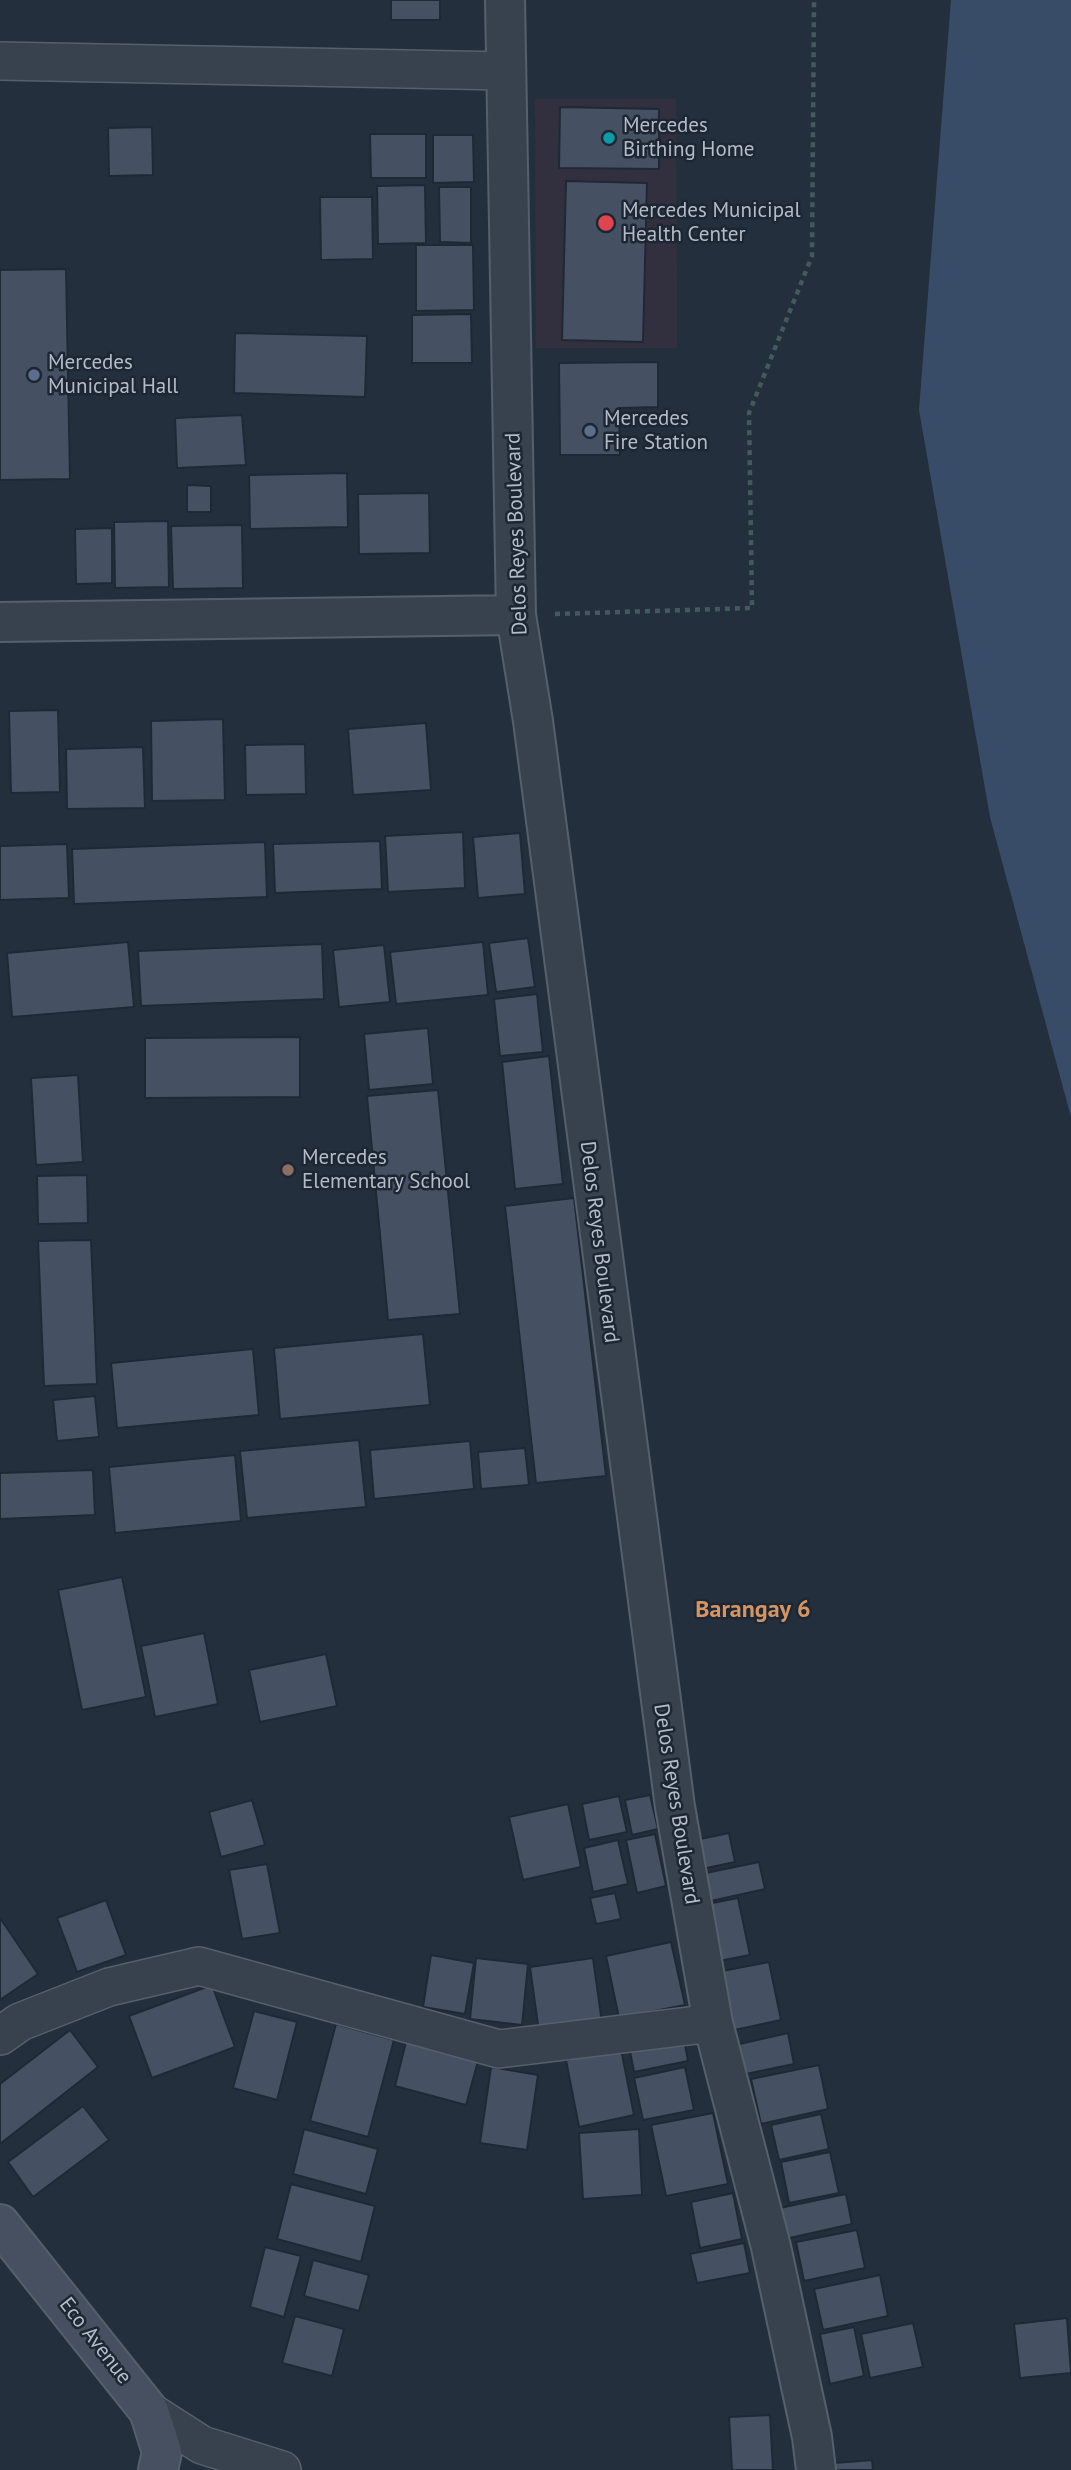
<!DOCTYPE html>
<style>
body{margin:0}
canvas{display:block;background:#242f3e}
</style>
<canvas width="1071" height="2470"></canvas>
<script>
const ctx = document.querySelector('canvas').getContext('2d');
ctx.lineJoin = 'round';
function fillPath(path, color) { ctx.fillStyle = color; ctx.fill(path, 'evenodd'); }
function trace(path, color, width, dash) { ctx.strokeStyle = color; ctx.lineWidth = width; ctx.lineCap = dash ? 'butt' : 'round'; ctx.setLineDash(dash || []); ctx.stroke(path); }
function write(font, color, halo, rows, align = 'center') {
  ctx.font = font + ' "PT Sans",sans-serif'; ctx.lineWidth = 5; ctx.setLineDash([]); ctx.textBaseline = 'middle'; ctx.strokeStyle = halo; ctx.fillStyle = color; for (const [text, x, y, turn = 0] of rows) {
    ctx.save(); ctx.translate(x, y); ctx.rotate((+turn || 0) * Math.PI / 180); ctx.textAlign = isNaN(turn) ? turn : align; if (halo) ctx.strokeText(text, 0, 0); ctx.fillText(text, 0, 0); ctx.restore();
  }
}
const medical = new Path2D(`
 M535 99H676L677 348H536Z`);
const water = new Path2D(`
 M951 0H1071V1117L990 817 919 410Z`);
const building = new Path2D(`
 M391 0H440V20H391Z
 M560 107 659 109V169L559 168Z
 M152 127 153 175 109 176 108 128Z
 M370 134H426V178H371Z
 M433 135H473L474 182 433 183Z
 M566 181 647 183 643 342 562 340Z
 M425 185 426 243 378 244 377 186Z
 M439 187H471V243L440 242Z
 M320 197H372L373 259 321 260Z
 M416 245H473L474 310 416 311Z
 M66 269 70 479 0 480V270Z
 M471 314 472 363H412V315Z
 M235 333 367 336 365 397 234 393Z
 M658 362V407L619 408 620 455H560L559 363Z
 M242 415 246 465 177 468 175 418Z
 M347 473 348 527 250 529 249 475Z
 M187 485 211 486V512H187Z
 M429 493 430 553 359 554 358 494Z
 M168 521 169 587 115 588 114 522Z
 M242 525 243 588 173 589 171 526Z
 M112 528V583L76 584 75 529Z
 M58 710 60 792 11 793 9 711Z
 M223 719 225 800 152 801 151 721Z
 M426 723 431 790 353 795 348 729Z
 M305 744 306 794 246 795 245 745Z
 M143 747 145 808 67 809 66 749Z
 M463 832 465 888 388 892 385 836Z
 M520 833 525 894 478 898 473 837Z
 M380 841 382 889 275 893 273 844Z
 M265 842 267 897 74 904 72 849Z
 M67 844 69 898 0 900V846Z
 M528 938 535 987 496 992 489 943Z
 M128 942 134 1007 12 1017 7 953Z
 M483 942 488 995 396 1004 390 952Z
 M322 944 324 999 141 1006 138 951Z
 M384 945 390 1002 339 1007 333 950Z
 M537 994 543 1052 500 1056 494 999Z
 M428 1028 433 1084 369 1090 364 1034Z
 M300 1037V1097L145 1098V1038Z
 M549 1056 563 1184 515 1189 502 1062Z
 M78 1075 83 1162 36 1165 31 1078Z
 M438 1090 460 1314 388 1320 367 1096Z
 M87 1175 88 1223 38 1224 37 1176Z
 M574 1198 606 1476 536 1483 505 1206Z
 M91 1240 97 1384 44 1386 38 1241Z
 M423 1334 430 1405 280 1419 274 1348Z
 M253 1349 259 1415 117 1428 111 1363Z
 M95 1396 99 1437 57 1441 53 1400Z
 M359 1440 366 1507 247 1518 240 1451Z
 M470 1441 474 1489 374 1499 370 1450Z
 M525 1448 529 1485 481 1489 478 1452Z
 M235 1455 241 1521 115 1533 109 1467Z
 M93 1470 95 1515 0 1519V1473Z
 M122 1577 146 1697 82 1710 58 1590Z
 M204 1633 218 1704 155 1717 141 1646Z
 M326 1654 337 1706 260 1722 249 1670Z
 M650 1795 658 1829 632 1835 625 1800Z
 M619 1796 627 1832 589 1840 582 1804Z
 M252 1800 265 1845 221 1857 209 1812Z
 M568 1804 581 1867 523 1880 509 1817Z
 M729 1833 735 1862 697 1870 691 1841Z
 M655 1834 666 1886 637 1893 626 1840Z
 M618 1840 628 1884 593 1892 584 1848Z
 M759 1862 765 1889 702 1903 696 1875Z
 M267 1864 280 1933 242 1939 229 1870Z
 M615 1893 621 1919 596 1924 590 1898Z
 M738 1898 750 1955 714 1962 702 1905Z
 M106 1900 126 1955 77 1972 57 1918Z
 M0 1918 38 1974 0 2000Z
 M671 1942 685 2005 619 2018 606 1956Z
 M431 1955 474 1963 465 2014 423 2007Z
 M476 1958 528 1964 522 2025 470 2019Z
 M593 1958 602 2023 539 2032 530 1967Z
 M769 1962 781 2020 730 2031 717 1972Z
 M212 1985 235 2047 152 2078 129 2016Z
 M254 2011 297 2022 277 2100 233 2088Z
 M336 2024 394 2040 368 2137 310 2121Z
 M70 2030 98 2067 0 2144V2084Z
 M788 2033 794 2064 741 2075 735 2045Z
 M684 2039 688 2061 634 2072 630 2051Z
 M406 2042 478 2061 466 2105 395 2086Z
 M621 2049 634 2115 579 2127 566 2060Z
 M819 2065 828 2109 761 2124 751 2079Z
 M491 2067 538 2075 527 2150 480 2143Z
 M685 2067 694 2110 643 2120 634 2078Z
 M83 2106 109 2140 33 2197 8 2162Z
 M713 2113 728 2184 666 2196 651 2125Z
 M821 2114 829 2149 779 2160 771 2125Z
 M304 2129 378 2149 366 2194 293 2174Z
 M639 2129 642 2195 583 2199 579 2133Z
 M830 2152 839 2193 789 2203 781 2162Z
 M291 2184 375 2206 361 2262 277 2239Z
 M733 2193 742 2239 700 2248 691 2202Z
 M846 2194 852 2224 781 2240 775 2209Z
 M857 2230 865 2268 804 2281 796 2242Z
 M744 2243 750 2273 697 2283 690 2254Z
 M265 2247 301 2256 284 2317 250 2307Z
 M313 2260 369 2275 359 2311 304 2296Z
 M880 2275 888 2316 823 2330 814 2289Z
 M295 2316 344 2329 332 2376 282 2363Z
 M1067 2318 1071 2373 1020 2378 1014 2324Z
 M913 2323 923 2367 870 2378 861 2334Z
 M854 2327 864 2376 830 2384 820 2334Z
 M770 2415 773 2470H732L729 2417Z
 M872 2460 873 2470H835L834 2463Z`);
const path = new Path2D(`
 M555 614 752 608 749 413 812 256 814 0`);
const minor = new Path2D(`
 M0 61 506 71
 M0 2036 20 2022 109 1987 199 1966 499 2049 713 2023
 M149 2411 202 2445 282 2470`);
const tertiary = new Path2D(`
 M505 0 516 615 533 721 675 1807 713 2023 771 2247 812 2437 816 2470
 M0 622 516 615`);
const secondary = new Path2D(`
 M0 2224 149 2411 162 2452 158 2470`);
const markers = [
 [609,138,7,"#0f9aa8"],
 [606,223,9,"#e0444e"],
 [34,375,7,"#5c6f8a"],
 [590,431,7,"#5c6f8a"],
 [288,1170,7,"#8d6e63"]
];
const poiNames = [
 ["Mercedes",623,126],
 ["Birthing Home",623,150],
 ["Mercedes Municipal",622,211],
 ["Health Center",622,235],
 ["Mercedes",48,363],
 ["Municipal Hall",48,387],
 ["Mercedes",604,419],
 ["Fire Station",604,443],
 ["Mercedes",302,1158],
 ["Elementary School",302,1182]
];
const streetNames = [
 ["Delos Reyes Boulevard",517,534,-92],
 ["Delos Reyes Boulevard",599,1242,83],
 ["Delos Reyes Boulevard",676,1804,81],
 ["Eco Avenue",95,2341,52]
];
const quarterNames = [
 ["Barangay 6",753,1610]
];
fillPath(medical, '#32303f');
fillPath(water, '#394c67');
fillPath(building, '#455162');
trace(building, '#1f2835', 2);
trace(minor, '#565f6c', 40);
trace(tertiary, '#565f6c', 42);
trace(secondary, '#565f6c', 42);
trace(path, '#44595c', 4.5, [5, 5]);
trace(minor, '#38414e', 37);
trace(tertiary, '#38414e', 38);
trace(secondary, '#465061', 38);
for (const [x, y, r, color] of markers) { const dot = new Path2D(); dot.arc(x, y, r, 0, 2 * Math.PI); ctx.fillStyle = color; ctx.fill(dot); trace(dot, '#1d2633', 2.5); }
write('21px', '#b4bcc9', '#1d2633', poiNames, 'left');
write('21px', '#b4bcc9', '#1d2633', streetNames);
write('bold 24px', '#d59563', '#1d2633', quarterNames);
</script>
